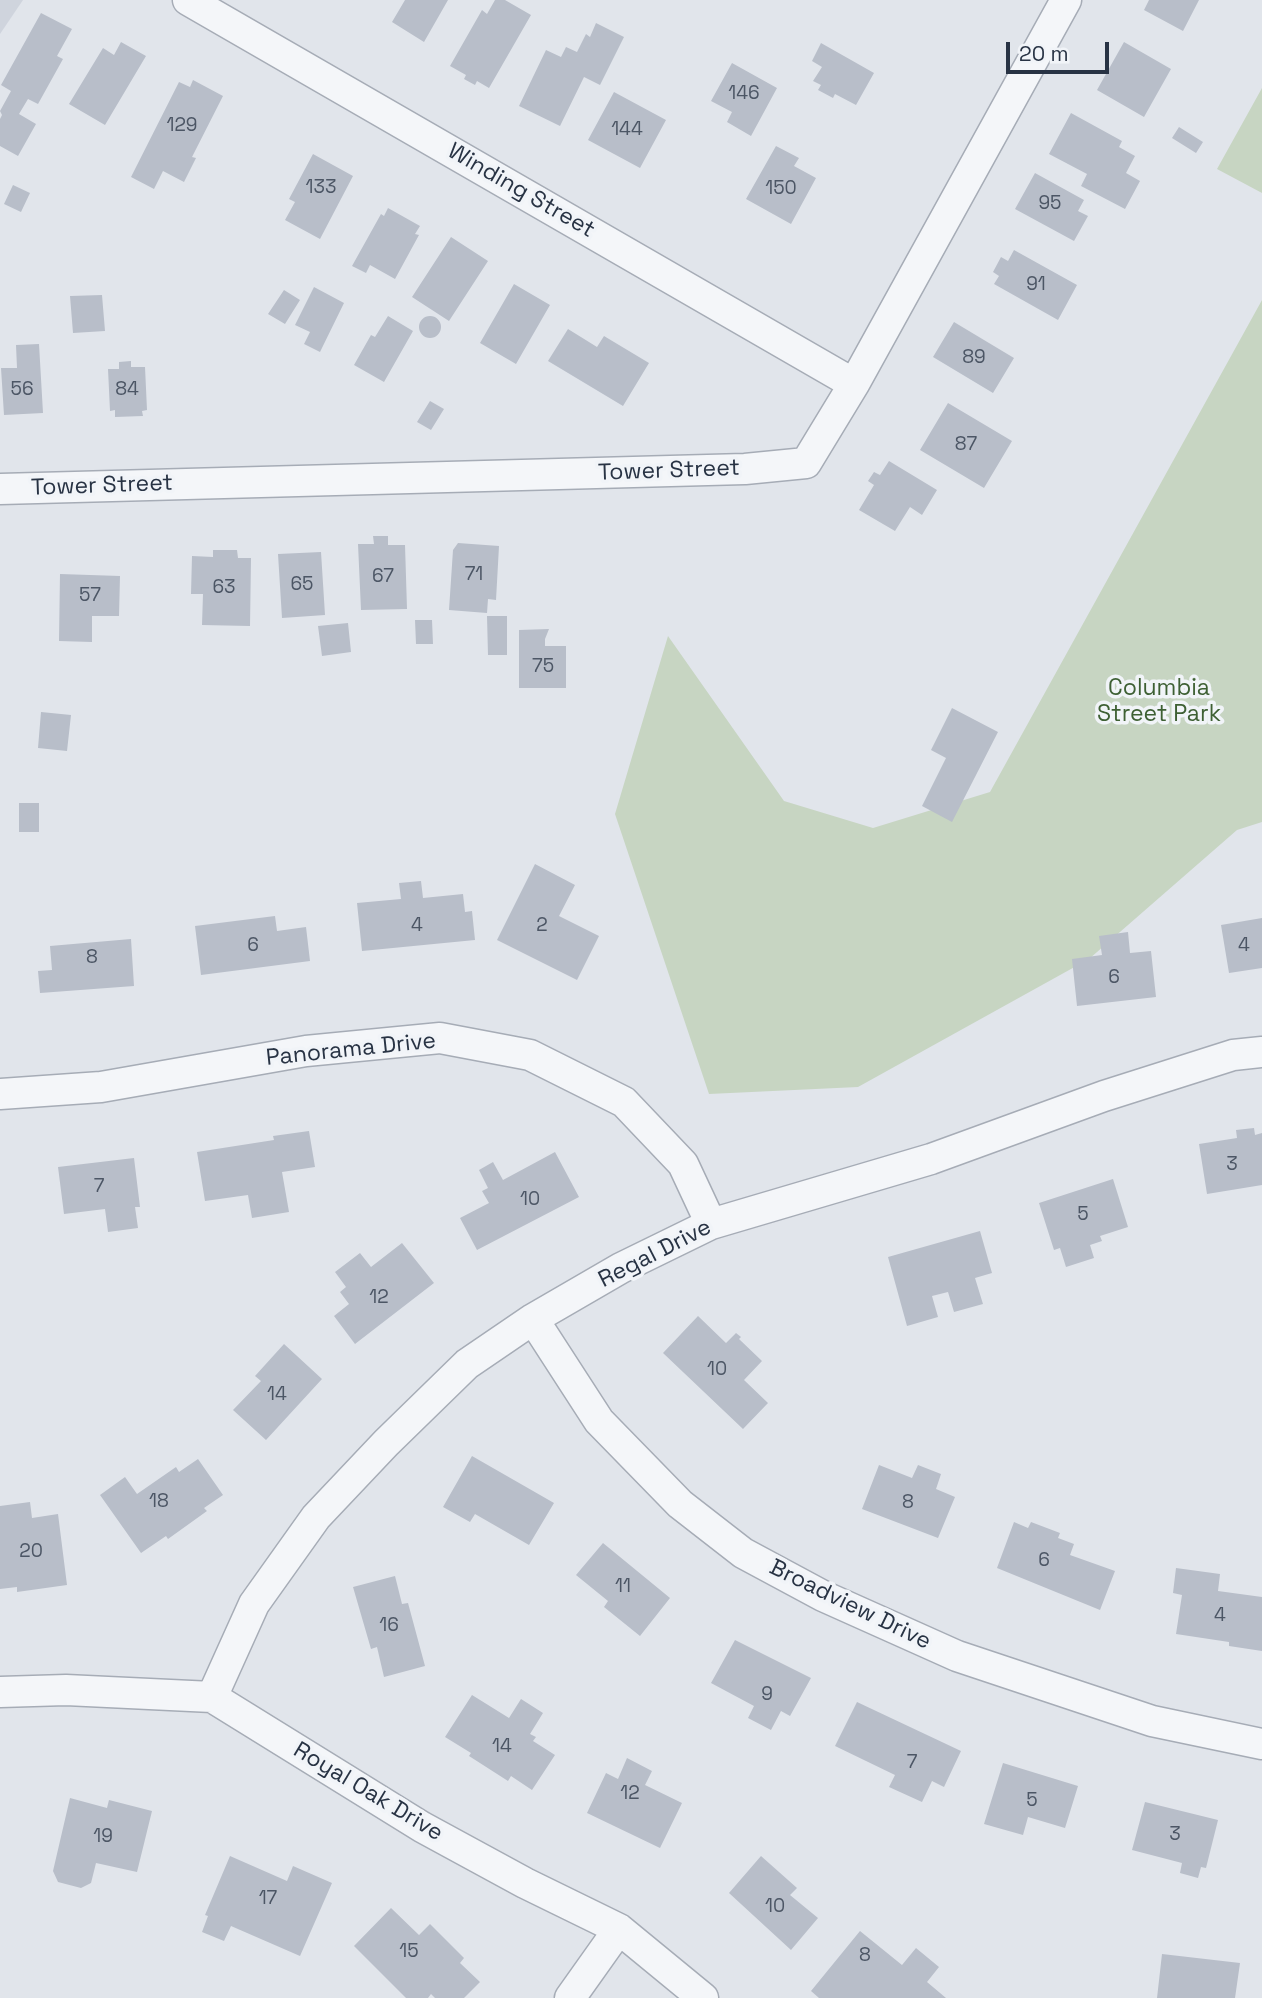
<!DOCTYPE html>
<style>
body{margin:0}
#map{position:relative;width:1262px;height:1998px;overflow:hidden;background:#e1e5eb;font-family:"Space Grotesk",sans-serif}
canvas{display:block}
.scale{position:absolute;left:1006px;top:42px;width:103px;height:32px;box-sizing:border-box;border:4px solid #283344;border-top:0;padding-left:9px;font-size:21px;line-height:24px;white-space:nowrap;color:#283344;-webkit-text-stroke:5px #f1f4f8;paint-order:stroke}
</style>
<div id="map">
<canvas width="1262" height="1998"></canvas>
<div class="scale">20 m</div>
</div>
<script>
const ctx = document.querySelector('canvas').getContext('2d');
ctx.lineJoin = 'round';
function fillPath(path, color) { ctx.fillStyle = color; ctx.fill(path, 'evenodd'); }
function trace(path, color, width, dash) { ctx.strokeStyle = color; ctx.lineWidth = width; ctx.lineCap = dash ? 'butt' : 'round'; ctx.setLineDash(dash || []); ctx.stroke(path); }
function write(font, color, halo, rows, align = 'center') {
  ctx.font = font + ' "Space Grotesk",sans-serif'; ctx.lineWidth = 7; ctx.setLineDash([]); ctx.textBaseline = 'middle'; ctx.strokeStyle = halo; ctx.fillStyle = color; for (const [text, x, y, turn = 0] of rows) {
    ctx.save(); ctx.translate(x, y); ctx.rotate((+turn || 0) * Math.PI / 180); ctx.textAlign = isNaN(turn) ? turn : align; if (halo) ctx.strokeText(text, 0, 0); ctx.fillText(text, 0, 0); ctx.restore();
  }
}
const built = new Path2D(`
 M0 0H23L0 34Z`);
const green = new Path2D(`
 M1262 88V193L1217 169Z
 M1262 300V822L1237 830 1089 959 858 1087 709 1094 615 814 668 636 784 801 873 828 990 792Z`);
const building = new Path2D(`
 M405 0H448L424 42 392 22Z
 M495 0H505L531 15 489 88 477 81 475 85 464 79 466 75 450 66 482 10 487 14Z
 M1149 0H1199L1183 31 1144 10Z
 M41 13 72 29 57 56 63 59 38 104 28 99 19 114 36 124 18 156 0 146V119L2 115 0 111 11 91 1 85Z
 M596 23 624 37 600 85 584 77 560 126 519 106 546 50 561 57 566 47 577 52 586 34 590 37Z
 M121 42 146 56 105 125 69 104 103 48 114 55Z
 M1124 42 1171 69 1144 117 1097 90Z
 M821 43 874 73 856 105 835 94 833 98 818 90 821 85 813 81 822 67 812 61Z
 M732 63 777 88 751 136 727 122 732 112 711 101Z
 M193 80 223 96 192 157 196 158 184 182 163 171 154 189 131 177 179 82 190 87Z
 M614 92 666 120 640 168 588 140Z
 M1071 113 1122 141 1119 147 1135 156 1126 173 1140 181 1125 209 1081 186 1087 174 1049 154Z
 M1179 127 1203 142 1196 153 1172 138Z
 M776 146 799 158 794 166 816 178 791 224 746 199Z
 M313 154 353 176 320 239 285 220 295 202 289 199Z
 M1035 173 1084 200 1078 211 1088 216 1074 241 1015 209Z
 M13 185 30 193 21 212 4 204Z
 M388 208 420 226 415 234 419 235 395 279 370 265 366 273 352 266 381 214 384 216Z
 M451 237 488 261 449 321 412 297Z
 M1014 250 1077 285 1058 320 994 284 999 276 993 272 1001 257 1008 261Z
 M514 284 550 305 516 364 480 343Z
 M314 287 344 303 320 352 304 344 310 332 295 325Z
 M284 290 300 300 285 324 268 314Z
 M102 295 105 331 73 333 70 296Z
 M388 316 413 331 384 382 354 365 371 335 375 337Z
 M419 327a11 11 0 1 1 22 0a11 11 0 1 1-22 0Z
 M954 322 1014 358 993 393 933 357Z
 M568 329 597 347 604 336 649 363 623 406 548 361Z
 M39 344 43 413 4 415 1 368H17L16 345Z
 M131 361V367H145L147 410 142 411 143 416 115 417V410L110 411 108 369H119V362Z
 M430 401 444 409 431 430 417 422Z
 M948 403 1012 441 984 488 920 450Z
 M889 461 937 490 922 515 910 507 895 531 859 510 874 485 868 481 874 472 880 475Z
 M373 536H388V545H405L407 609 361 610 358 544H374Z
 M458 543 499 546 496 600 488 599 487 613 449 610 453 550Z
 M213 550H237L238 558H251L250 626 202 625 203 594H191L192 556 213 557Z
 M321 552 325 615 282 618 278 554Z
 M60 574 120 576 119 616H92V642L59 641Z
 M487 616H507V655H488Z
 M415 620H432L433 644H416Z
 M348 623 351 652 322 656 318 626Z
 M549 629 545 639V646H566V688H519V630Z
 M952 708 998 732 952 822 922 806 946 758 931 750Z
 M41 712 71 715 67 751 38 748Z
 M19 803H39V832H19Z
 M535 864 575 885 559 916 599 936 577 980 497 940Z
 M421 881 423 898 463 894 465 912 472 911 475 940 362 951 357 903 401 899 399 883Z
 M275 916 277 931 306 927 310 961 201 975 195 926Z
 M1262 918V968L1229 973 1221 925Z
 M1128 932 1130 953 1151 951 1156 997 1077 1006 1072 959 1102 955 1099 936Z
 M131 939 134 986 40 993 38 971 52 970 50 946Z
 M1254 1128 1255 1135 1262 1133V1185L1207 1194 1199 1144 1237 1138 1236 1130Z
 M309 1131 315 1167 282 1172 289 1212 252 1218 248 1195 205 1201 197 1152 274 1140 273 1136Z
 M555 1152 579 1197 477 1250 460 1218 489 1203 482 1191 488 1188 479 1170 493 1162 503 1180Z
 M134 1158 140 1207H135L138 1228 108 1232 105 1209 64 1214 58 1167Z
 M1113 1179 1128 1227 1100 1236 1102 1241 1090 1245 1094 1258 1066 1267 1060 1248 1054 1250 1039 1203Z
 M980 1231 992 1273 975 1278 983 1304 954 1312 948 1292 932 1296 938 1317 907 1326 888 1257Z
 M402 1243 434 1283 355 1344 334 1316 349 1304 340 1292 346 1287 335 1272 360 1253 371 1267Z
 M698 1316 726 1343 736 1333 741 1337 739 1339 762 1361 744 1380 768 1403 743 1429 663 1353Z
 M284 1344 322 1379 266 1440 233 1410 261 1381 255 1376Z
 M472 1456 554 1503 529 1545 475 1514 470 1522 443 1507Z
 M198 1459 223 1495 204 1508 207 1511 168 1539 166 1536 141 1553 100 1495 125 1477 137 1494 176 1467 179 1472Z
 M879 1465 912 1478 918 1465 941 1474 936 1489 955 1497 938 1538 862 1509Z
 M30 1502 32 1518 58 1514 67 1585 17 1592V1587L0 1589V1506Z
 M1014 1522 1028 1528 1031 1522 1060 1533 1058 1538 1074 1544 1070 1555 1115 1571 1100 1610 997 1568Z
 M603 1543 670 1598 640 1636 604 1607 608 1601 576 1575Z
 M1176 1568 1220 1574 1218 1591 1262 1597V1651L1229 1646V1642L1176 1634 1182 1595 1173 1593Z
 M395 1576 402 1604 408 1603 425 1666 384 1677 377 1647 371 1649 353 1587Z
 M735 1640 811 1678 790 1716 781 1711 771 1730 748 1718 754 1706 711 1683Z
 M472 1695 509 1718 521 1699 543 1713 530 1734 536 1737 533 1741 555 1755 532 1790 511 1776 508 1781 469 1756 471 1753 445 1737Z
 M857 1702 961 1751 944 1787 932 1781 922 1802 889 1787 895 1775 835 1746Z
 M627 1758 652 1771 645 1785 682 1803 660 1848 587 1813 606 1773 618 1779Z
 M1003 1763 1078 1786 1065 1828 1028 1817 1023 1835 984 1824Z
 M70 1798 107 1808 109 1800 152 1811 137 1872 96 1863 91 1883 81 1888 58 1882 53 1871Z
 M1145 1802 1218 1820 1206 1868 1201 1867 1198 1878 1180 1873 1182 1863 1132 1850Z
 M230 1856 287 1881 293 1866 332 1883 300 1956 231 1926 224 1941 202 1932 208 1916 205 1915Z
 M761 1856 797 1888 790 1895 818 1918 791 1950 729 1893Z
 M391 1908 419 1935 430 1924 464 1958 460 1963 480 1982 464 1998H435L431 1994 428 1998H406L354 1946Z
 M860 1931 902 1965 916 1948 939 1967 927 1982 946 1998H819L811 1991Z
 M1162 1954 1240 1963 1235 1998H1157Z`);
const minor = new Path2D(`
 M188 0 854 384
 M0 489 745 469 806 463 854 384 1066 0
 M0 1094 101 1087 306 1051 440 1038 530 1055 624 1102 683 1164 711 1224
 M533 1319 599 1421 680 1504 743 1553 823 1596 957 1656 1152 1721 1262 1744
 M0 1692 66 1690 212 1697 422 1827 525 1883 619 1929 703 1998
 M212 1697 254 1604 316 1517 386 1443 467 1364 533 1319 621 1268 711 1224 931 1159 1104 1096 1233 1055 1262 1052
 M570 1998 619 1929`);
const numberNames = [
 ["146",744,94],
 ["129",182,126],
 ["144",627,130],
 ["133",321,188],
 ["150",781,189],
 ["95",1050,204],
 ["91",1036,285],
 ["89",974,358],
 ["56",22,390],
 ["84",127,390],
 ["87",966,445],
 ["71",474,575],
 ["67",383,577],
 ["65",302,585],
 ["63",224,588],
 ["57",90,596],
 ["75",543,667],
 ["4",417,926],
 ["2",542,926],
 ["6",253,946],
 ["4",1244,946],
 ["8",92,958],
 ["6",1114,978],
 ["3",1232,1165],
 ["7",99,1187],
 ["10",530,1200],
 ["5",1083,1215],
 ["12",379,1298],
 ["10",717,1370],
 ["14",277,1395],
 ["18",159,1502],
 ["8",908,1503],
 ["20",31,1552],
 ["6",1044,1561],
 ["11",623,1587],
 ["4",1220,1616],
 ["16",389,1626],
 ["9",767,1695],
 ["14",502,1747],
 ["7",912,1763],
 ["12",630,1794],
 ["5",1032,1801],
 ["3",1175,1835],
 ["19",103,1837],
 ["17",268,1899],
 ["10",775,1907],
 ["15",409,1952],
 ["8",865,1956]
];
const streetNames = [
 ["Winding Street",521,191,30],
 ["Tower Street",669,471,-2],
 ["Tower Street",102,486,-2],
 ["Panorama Drive",351,1050,-6],
 ["Regal Drive",655,1254,-27],
 ["Broadview Drive",850,1605,26],
 ["Royal Oak Drive",368,1792,31]
];
const parkNames = [
 ["Columbia",1159,689],
 ["Street Park",1159,715]
];
fillPath(built, '#cfd4dd');
fillPath(green, '#c7d5c2');
fillPath(building, '#b8bec9');
trace(minor, '#a6acb6', 33);
trace(minor, '#f4f6f9', 30);
write('19px', '#4c5665', null, numberNames);
write('23px', '#283344', '#f1f4f8', streetNames);
write('23px', '#3e6034', '#f1f4f8', parkNames);
</script>
